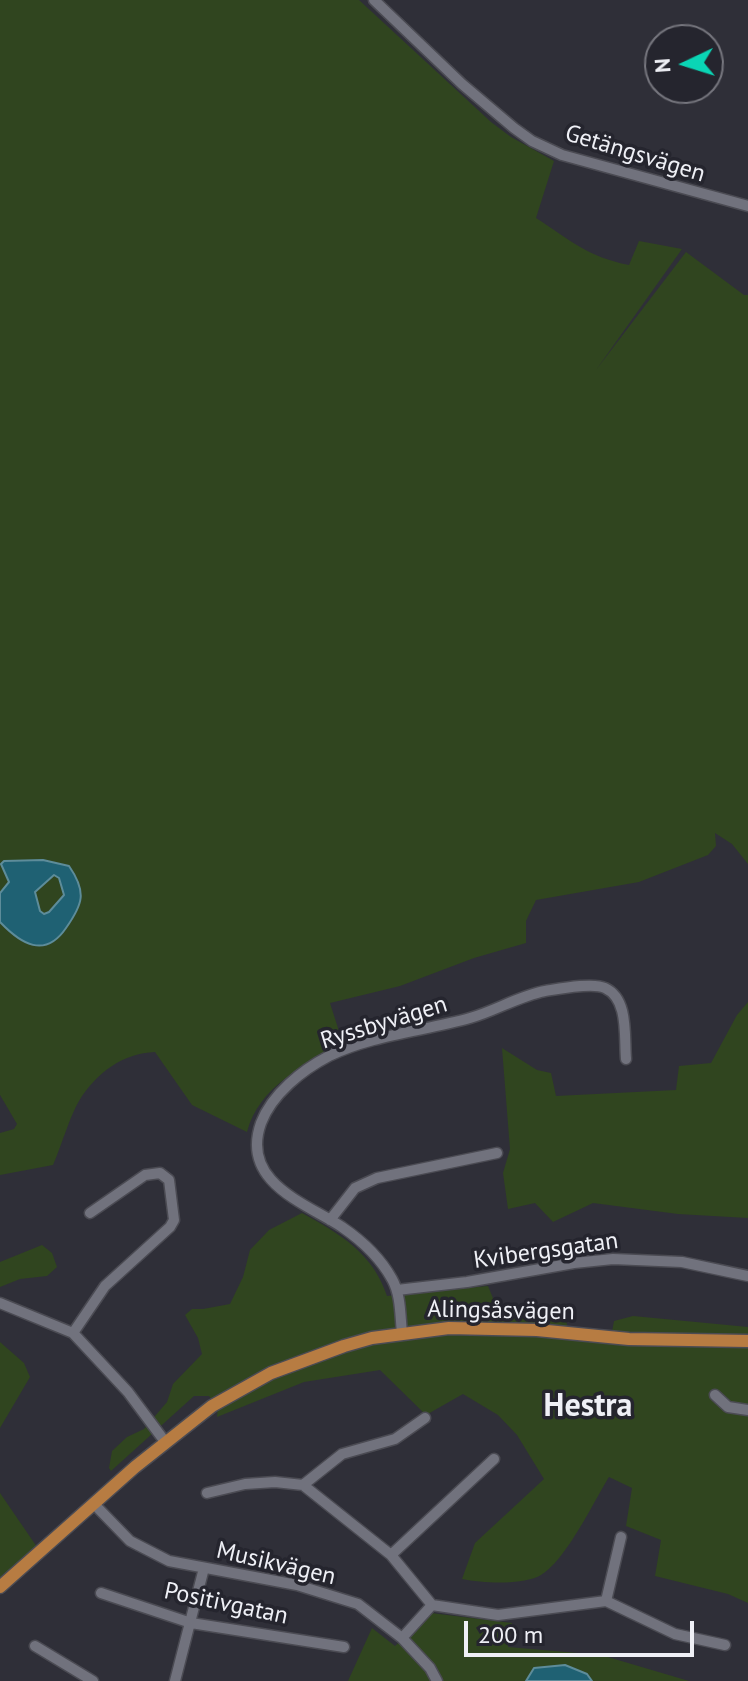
<!DOCTYPE html>
<meta charset="utf-8">
<style>
body{margin:0}
#map{position:relative;width:748px;height:1681px;overflow:hidden;background:#2f2f38;font-family:"PT Sans",sans-serif}
canvas{display:block}
.north{position:absolute;left:644px;top:24px;width:80px;height:80px;box-sizing:border-box;background:#25252e;border:2px solid #76767e;border-radius:50%;rotate:266deg;font-size:22px;font-weight:700;line-height:32px;text-align:center;color:#eff0f6}
.north::after{content:'';display:block;margin:auto;width:28px;height:36px;background:#0ad5b5;clip-path:polygon(50% 0,100% 100%,50% 72%,0 100%)}
.scale{position:absolute;left:464px;top:1621px;width:230px;height:36px;box-sizing:border-box;border:4px solid #eff0f6;border-top:0;padding-left:10px;font-size:24px;line-height:28px;white-space:nowrap;color:#eff0f6;-webkit-text-stroke:6px #25252e;paint-order:stroke}
</style>
<div id="map">
<canvas width="748" height="1681"></canvas>
<div class="north">N</div>
<div class="scale">200 m</div>
</div>
<script>
const ctx = document.querySelector('canvas').getContext('2d');
ctx.lineJoin = 'round';
function fillPath(path, color) { ctx.fillStyle = color; ctx.fill(path, 'evenodd'); }
function trace(path, color, width, dash) { ctx.strokeStyle = color; ctx.lineWidth = width; ctx.lineCap = dash ? 'butt' : 'round'; ctx.setLineDash(dash || []); ctx.stroke(path); }
function write(font, color, halo, rows, align = 'center') {
  ctx.font = font + ' "PT Sans",sans-serif'; ctx.lineWidth = 7; ctx.setLineDash([]); ctx.textBaseline = 'middle'; ctx.strokeStyle = halo; ctx.fillStyle = color; for (const [text, x, y, turn = 0] of rows) {
    ctx.save(); ctx.translate(x, y); ctx.rotate((+turn || 0) * Math.PI / 180); ctx.textAlign = isNaN(turn) ? turn : align; if (halo) ctx.strokeText(text, 0, 0); ctx.fillText(text, 0, 0); ctx.restore();
  }
}
const green = new Path2D(`
 M0 0H359L491 122 511 137 554 161 536 218C570 240 588 257 629 265L639 241 682 249 596 370 686 252 744 295H748V864L732 844 715 833 716 846 708 855 639 882 536 900 526 921V943L474 958 400 986 330 1003 344 1047C304 1063 259 1087 247 1132L192 1105 155 1052C123 1053 96 1073 79 1101 70 1116 61 1147 53 1165L0 1175V1133L14 1129 17 1124 0 1095V922L20 940 37 946 76 876 22 861H4L9 882 0 893Z
 M54 875 59 878 64 895 49 912 44 914 40 912 35 892Z
 M748 1002V1218L678 1214 593 1203 553 1222 535 1203 508 1209 503 1173 510 1149 502 1048 537 1070 551 1073 556 1096 676 1090 679 1066 711 1063 737 1015Z
 M302 1213C340 1234 373 1253 387 1296L488 1286 497 1308 504 1314 529 1309 542 1317 566 1319 569 1338 587 1342H610L614 1321 633 1316 748 1327V1603L728 1594 655 1576 661 1540 626 1526 632 1488 609 1477C594 1501 563 1567 537 1577 517 1585 483 1583 462 1579L475 1543 544 1479 517 1435 498 1415 463 1394 426 1415 380 1370 304 1382 217 1417 218 1407 209 1396H194L111 1471 109 1468 112 1451 127 1437 144 1429 167 1402 173 1384 202 1354 198 1338 185 1315 192 1309H203L230 1304 243 1277 250 1250 269 1230Z
 M42 1245 52 1253 57 1267 47 1276 20 1279 0 1287V1262Z
 M0 1342 24 1363 30 1377 0 1428Z
 M0 1493 37 1547 0 1580Z
 M431 1613 512 1623 508 1647 601 1655 689 1681H592L587 1674 534 1668 526 1681H348L372 1628 395 1646Z`);
const water = new Path2D(`
 M43 860 69 866C87 892 83 904 66 928 45 959 21 944 0 922V893L9 882 1 864 4 861ZM54 875 59 878 64 895 49 912 44 914 40 911 35 892Z
 M565 1665 587 1674 592 1681H526L534 1668Z`);
const minor = new Path2D(`
 M374 0 462 84 514 128 532 141 562 155 748 206
 M330 1220 355 1188 377 1178 497 1153
 M397 1290 467 1282 574 1263 613 1259 682 1262 748 1276
 M0 1303 73 1333 128 1392 166 1443
 M73 1333 105 1286 170 1227 174 1220 169 1180 160 1173 145 1175 90 1213
 M402 1333C400 1315 401 1295 392 1279 381 1259 361 1240 342 1227 305 1203 240 1182 261 1123 272 1094 302 1070 329 1056 372 1035 424 1031 470 1018 495 1011 519 996 545 991 558 989 593 982 605 988 629 999 624 1036 626 1059
 M715 1395 728 1407 748 1410
 M303 1485 342 1454 395 1439 425 1418
 M207 1493 245 1484 275 1482 303 1485 391 1555 432 1605
 M94 1504 130 1541 169 1561 297 1585 358 1604 402 1638 430 1668 437 1681
 M391 1555 494 1459
 M101 1593 191 1623 344 1647
 M606 1601 621 1537
 M402 1638 432 1605 498 1615 606 1601 675 1634 725 1645
 M35 1646 93 1681
 M175 1681 204 1568`);
const major = new Path2D(`
 M0 1587 135 1467 212 1406 271 1373 344 1346 372 1338 449 1328 537 1330 629 1339 748 1341`);
const streetNames = [
 ["Getängsvägen",635,154,17],
 ["Ryssbyvägen",384,1023,-17],
 ["Kvibergsgatan",546,1251,-8],
 ["Alingsåsvägen",501,1311,1],
 ["Musikvägen",276,1564,13],
 ["Positivgatan",226,1604,12]
];
const districtNames = [
 ["Hestra",588,1407]
];
fillPath(green, '#30451f');
fillPath(water, '#1f6173');
trace(water, '#5d8c9a', 2);
trace(minor, '#4b4b53', 13);
trace(major, '#4b4b53', 15);
trace(minor, '#71727d', 10);
trace(major, '#b77c42', 12);
write('24px', '#eff0f6', '#25252e', streetNames);
write('bold 32px', '#eff0f6', '#25252e', districtNames);
</script>
